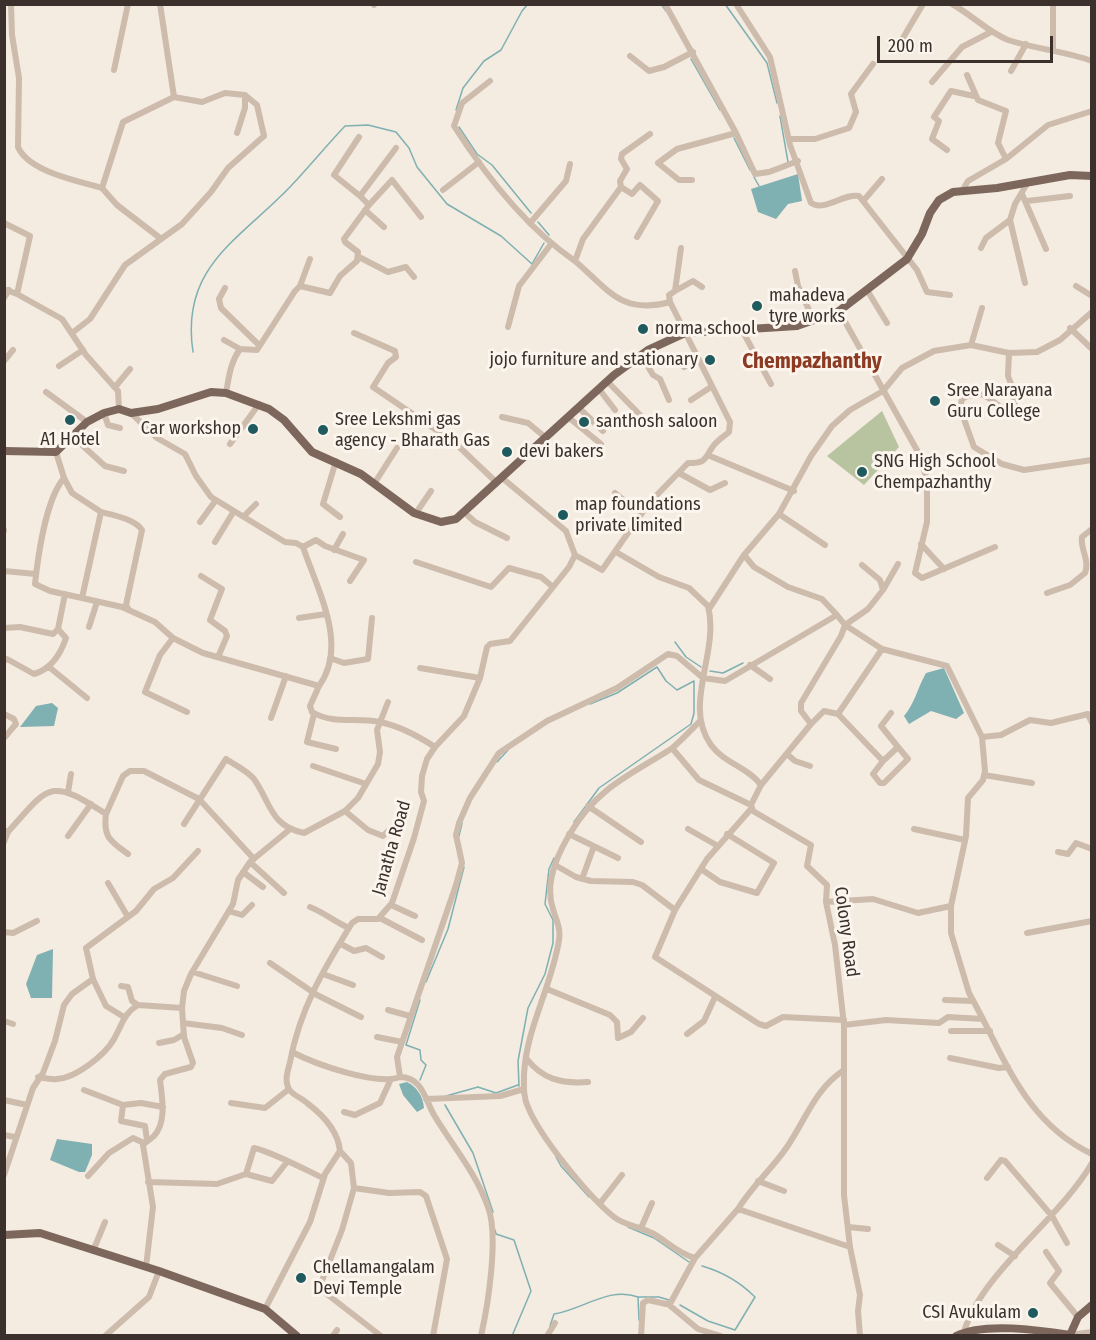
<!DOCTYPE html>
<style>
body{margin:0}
#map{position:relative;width:1096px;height:1340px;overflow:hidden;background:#f4ebe1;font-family:"Fira Sans Condensed",sans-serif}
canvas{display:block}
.frame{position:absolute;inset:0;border:6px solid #3b302b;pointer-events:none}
.scale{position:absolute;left:877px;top:36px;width:176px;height:27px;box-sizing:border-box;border:3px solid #3b302b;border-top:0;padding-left:8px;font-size:18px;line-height:21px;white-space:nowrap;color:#3b302b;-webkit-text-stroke:4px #fbf5ee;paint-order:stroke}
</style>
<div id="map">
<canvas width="1096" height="1340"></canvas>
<div class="frame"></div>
<div class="scale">200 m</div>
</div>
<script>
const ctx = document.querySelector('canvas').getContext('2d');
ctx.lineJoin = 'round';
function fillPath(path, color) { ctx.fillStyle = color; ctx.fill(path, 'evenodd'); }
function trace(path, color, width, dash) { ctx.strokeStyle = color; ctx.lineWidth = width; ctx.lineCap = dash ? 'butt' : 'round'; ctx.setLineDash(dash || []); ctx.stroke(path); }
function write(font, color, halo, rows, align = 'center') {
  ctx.font = font + ' "Fira Sans Condensed",sans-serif'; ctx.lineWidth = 6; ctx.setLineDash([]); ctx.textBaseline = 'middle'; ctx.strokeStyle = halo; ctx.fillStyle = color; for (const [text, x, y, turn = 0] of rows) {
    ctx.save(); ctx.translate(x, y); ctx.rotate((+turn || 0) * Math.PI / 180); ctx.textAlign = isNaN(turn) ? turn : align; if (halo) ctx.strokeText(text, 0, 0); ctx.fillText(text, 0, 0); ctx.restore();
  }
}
const green = new Path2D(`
 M882 411 899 447 864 485 827 456Z`);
const water = new Path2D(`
 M798 174 802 201 788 204 776 219 758 212 751 189Z
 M944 668 964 713 956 719 931 711 909 724 904 716C914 705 918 687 926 673Z
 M52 703 58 708 54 726 20 727 36 706Z
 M53 949 52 998H31L26 984 37 955Z
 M407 1082C417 1087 423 1096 424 1108L417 1112 403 1095 399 1084Z
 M57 1139 92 1144V1155L85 1172H79L50 1160Z`);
const stream = new Path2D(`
 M661 4 666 11
 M725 4 767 63 777 103
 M691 59 720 110
 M456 110 463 88 484 61 501 50 522 11 528 4
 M780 116 788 162
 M459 127 477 154 492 165 531 213
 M734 138 750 170
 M754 177 759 186
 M538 222 549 235
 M193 352C180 267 239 240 290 187 309 167 326 146 345 126L368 125 396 132 409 148 417 167 447 204 501 236 532 264 544 243
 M675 642 686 657 701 667
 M710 671 723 673 743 663
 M497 762 508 750
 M574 822 599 788 691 724 694 713V681L677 690 666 681 657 667 617 693 590 704
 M459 836 462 823
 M426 982 448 929 464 867
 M420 1000 406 1045 420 1050 421 1060 426 1065 420 1080
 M519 1086 518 1061 528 1008 545 974 553 943V920L545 904 549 869 554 858
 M446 1096 478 1087 496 1093 518 1085
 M445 1105 473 1153 493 1212
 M556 1157 561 1166 589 1197
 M628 1227 654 1238 689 1262
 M495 1230 496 1234 514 1240 531 1291 512 1336
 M680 1305 708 1321 735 1330 755 1297C740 1282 723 1272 702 1266
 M639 1320 638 1297H659L669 1300
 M550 1326 554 1314C582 1310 609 1286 638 1297`);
const minor = new Path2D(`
 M11 4 12 35 19 78 18 147C29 172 78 181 102 188L123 122 174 97 160 4
 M373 4 374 5
 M665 4 736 133 677 149 658 163 679 180H692
 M736 4 770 57 790 145 811 203C825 212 843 193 859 196L917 270 927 292 950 295
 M952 4C972 15 988 32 1008 40 1035 49 1065 51 1092 61
 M900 43 923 4
 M1053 51V4
 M630 56 649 71 664 67 693 52
 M114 70 128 4
 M1011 71 1026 44
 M967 75 978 100 1006 111 998 143 1006 159
 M490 81 462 103 454 126C486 176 525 227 575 261
 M932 82 962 47 991 32
 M237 133 245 108V95
 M736 133 755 174 769 172 798 161
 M359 137 334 175 360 196
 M789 139H815L849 128 856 112 851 94 873 64
 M947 150 932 139 939 121 934 117 951 91 974 96
 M621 187 620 181 627 169 621 159 622 154 650 134
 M102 188 117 205 160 238
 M443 190 479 162
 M962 191 968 181 1006 159 1048 125 1092 111
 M1022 194 1046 249
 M864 200 882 179
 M1027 201 1070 196
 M369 205 360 196 396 148
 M365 210 384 227
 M531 222 566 181 570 164
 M4 223 30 236 17 294 62 319 86 355 118 391 119 409
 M981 248 986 238 1010 220
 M359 257 388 272 406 267 414 277
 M795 271 798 286 814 321
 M1025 283 1010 220 1015 204 1028 182
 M300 286 310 259
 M1076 286 1092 296
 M225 288 219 299 221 308 259 345
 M4 289 17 294
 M867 290 887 323
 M675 291 693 281 702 287
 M4 298 9 290
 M670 302 669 295 675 291 681 248
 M839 311 918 452 927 479V522L915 573 922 578 995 547
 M508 327 519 286 551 244
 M1070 328 1092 349
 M742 330 771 384
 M72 333 90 319 125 265 182 224 211 192 228 168 264 136 257 105 245 95 225 93 202 102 174 97
 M354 333 395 351 396 357 388 363 373 387 454 442 496 482
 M224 340 240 349
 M971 345 982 308
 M1009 353 1008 376 1014 392 1015 407H1000C986 395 980 389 962 399L960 408 974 447 1002 464 1024 470 1092 460
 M641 355 653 375 660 379 669 400
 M4 361 13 350
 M59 366 83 350
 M684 367 696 358
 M607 381 644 419
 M115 387 130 369
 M599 389 615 410
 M46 392 87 422
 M226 393C229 377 230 363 240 349L257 350 295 291 300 286 330 293 340 276 357 261 358 252 345 242 344 239 369 205 392 180 421 217
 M691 400 711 387
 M578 407 603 431
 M104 413 108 425 120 428
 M502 417 528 423 545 437
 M568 417 601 444
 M72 436 105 466 124 471
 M230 444 259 404
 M56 452 64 478C46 499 38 556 35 584L50 591 82 598
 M710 456 794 491
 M336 461 323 504 340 517
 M679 473 710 490 725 483
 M64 478 72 493 101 512
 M374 484 397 448
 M615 493 632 507 644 510
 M464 512 475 522 507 538
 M416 513 431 491
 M779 514 825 545
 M244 516 256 504
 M200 522 216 500
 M4 530V531
 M215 542 234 511
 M921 544 944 569
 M303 547 316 540 325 546 364 560 350 581
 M334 550 343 534
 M616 552 659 577 689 588 708 606C720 652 682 705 711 745 724 763 749 768 761 785L751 805 753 811 811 845 807 866 827 885 826 902 835 945 844 1025V1195L850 1247 860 1295 858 1311 860 1336
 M575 555 602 570 649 503 688 463C708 463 704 458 714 445 718 440 724 436 729 432L730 422 670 302C621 315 609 290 575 261L583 239 621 187 632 194 640 185 658 201 637 237
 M416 562 491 587 509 568 541 577 553 587
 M862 565 880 580 883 590 868 609 845 625 841 636 801 703V711L811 724 824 711 838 714 883 761 873 774 880 783H884L908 759 898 747 883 761
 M4 571 36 574
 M201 576 222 589 210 620 225 631 227 636 218 657
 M883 590 898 564
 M1047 593 1070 585 1085 573C1090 560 1080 549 1082 537L1092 529
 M709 609 744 555
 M129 610 126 605 142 530C135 519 113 515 101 512L82 598 122 607 155 622 173 638 203 653 319 686C349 645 317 589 303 547L296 543 285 542 211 497 196 476 185 454 157 438 131 413
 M837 615 822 599 788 587 754 567 744 555 779 514 811 456 832 426 850 410 883 391 902 368 934 351 971 345 1009 353 1037 352 1060 340 1092 312
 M299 618 326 614
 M89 627 97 602
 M4 628 20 627 53 634 58 629 65 594
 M173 638 160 655 145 692 187 712
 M330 658 344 663 368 659 372 618
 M4 661 7 659 34 674C51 669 61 653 66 638L58 629
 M750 665 770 679
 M49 667 87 698
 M420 668 480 678
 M319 686 310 706 312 712C334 725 356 717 380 722 400 726 418 736 435 747
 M891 713 881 726 898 747
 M4 714 14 719 16 724 4 738
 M314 714 307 742 336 749
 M838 714 882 649
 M271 718 286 676
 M982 737 1001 735 1030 720 1051 723 1088 714 1092 723
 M672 748 699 780 751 805
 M787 754 795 761 810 766
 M313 766 366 784
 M984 775 1032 783
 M761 785 811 724
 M68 792 71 774
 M588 806 641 842
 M751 809 707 859 675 910 655 957 759 1024 766 1026 783 1017 844 1020
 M345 811 368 830 383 836 392 827
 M106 814C103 837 110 841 128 854
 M184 824 226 759C235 765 248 771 254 779 271 803 270 826 304 833L345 811 358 798 378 764 380 752 377 730 388 702
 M688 829 718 846
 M914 829 965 840
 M4 830 8 832C50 784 50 778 106 814L123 776 130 771H144L199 799 254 859
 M569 834 618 858
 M68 836 91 804
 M4 842 8 832
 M1058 852 1068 854 1076 843 1092 849
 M250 862 284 893
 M555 865 576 877 591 881 633 882 642 885 675 910
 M701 869 720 882 757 893 774 863 727 834
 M243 872 263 887
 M582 879 594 846
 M108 883 128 917
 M826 902 873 899 918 913 951 906
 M391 905 415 916
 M310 907C325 913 335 922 349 928
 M229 911 242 915 252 905
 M380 918 422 940
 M4 932 13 933 37 921
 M1027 933 1092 921
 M341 944 354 951 366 948 382 957
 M270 963 317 995 361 1017
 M193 972 237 986
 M323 974 353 985
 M93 979 86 948 136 911 154 889 173 878 198 851
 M121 986 128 987 132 1001 138 1005 182 1008
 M547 989 610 1015 617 1022 618 1038 631 1032 643 1018
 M945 1000 973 1001
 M388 1010 410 1016
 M4 1021 13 1024
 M183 1023 222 1028 242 1035
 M844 1025 886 1020 939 1023 948 1017 983 1019
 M951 1031H990
 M687 1034 704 1021 715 997
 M377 1037 402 1042
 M159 1043 174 1040 184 1034
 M292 1052C315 1064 376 1086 400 1077
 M526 1058C542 1079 561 1084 588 1082
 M950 1058 999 1068 1008 1067
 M844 1070C815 1089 806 1119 787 1147 772 1169 752 1186 738 1209L850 1247
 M38 1077C44 1078 51 1080 57 1079 76 1078 105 1055 114 1039 122 1025 124 1013 138 1005
 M84 1090 123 1105 141 1103 163 1107
 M426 1099 500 1096 524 1089
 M4 1100 27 1105
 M231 1103 265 1108 289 1089
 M123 1105 121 1121 145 1126 147 1140
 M344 1112 355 1115 380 1103 390 1081
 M4 1135 15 1137
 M340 1151 351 1163 354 1188
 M246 1174 272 1181 287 1162
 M4 1175 33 1088 43 1073 55 1041 64 1005 72 994 93 979 106 1006 124 1017
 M88 1176 109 1153 133 1138 144 1143
 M987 1178 1001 1160 1005 1161 1052 1216 1067 1243
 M758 1181 784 1191
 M148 1182 217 1184 246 1174 254 1148C270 1151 306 1170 323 1178
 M601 1202 622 1175
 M848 1227 868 1229
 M641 1228 652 1203
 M998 1245 1015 1256
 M93 1251 105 1222
 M1046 1252 1059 1271 1050 1283 1078 1317
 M695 1258C677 1253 667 1241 652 1233 640 1226 625 1226 614 1217 589 1197 540 1137 528 1107 523 1097 524 1086 524 1075 526 1028 552 986 559 940 561 928 556 920 553 909 544 883 558 853 571 832 597 788 630 775 671 749 681 741 691 730 700 721
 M146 1267 153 1207 143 1145C146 1141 150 1140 154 1136 167 1122 162 1097 160 1080L165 1074 191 1067 193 1063 184 1037 182 1008 184 991 191 974 233 904 238 880 250 862 289 830
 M668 1304 698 1329 721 1336
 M265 1309 310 1222 325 1174 340 1151C338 1130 323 1115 307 1103 302 1098 292 1095 289 1089 284 1081 288 1070 290 1062 300 1008 324 969 352 923L358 919H378L392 903 414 838 424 801 421 792 422 776 427 759 435 747 464 716 480 678 487 647 490 644 510 641 569 567 575 555 566 531 501 477
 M964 1332C981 1273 1059 1220 1092 1163
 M1070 1335 1092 1332
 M105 1336 149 1297 159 1271
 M333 1336 337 1330
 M381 1336 319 1288 342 1230 354 1188 389 1193 420 1192 426 1196 447 1259 433 1336
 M481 1336C488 1305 499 1236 488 1207 476 1173 452 1145 434 1115 425 1099 422 1077 400 1077L397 1057 456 885 462 863 456 835 459 823 470 798 499 753 547 721 617 688 668 654 677 656 703 678 725 681 837 615 845 625 882 649 947 666 982 737 985 771 983 780 968 798 966 836 951 906V933L969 993C1004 1055 1023 1121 1092 1154
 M547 1336 555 1323
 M641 1336 643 1303 648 1300 666 1304 671 1302 695 1258 738 1209`);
const major = new Path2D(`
 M4 451 56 452 87 422 104 413 119 409 131 413 158 409 211 392 226 393 269 409 284 420 312 452 361 474 414 513 441 522 456 519 614 375 648 350 685 333 797 326 839 311 907 259 922 234 930 213 939 200 953 192 997 188 1070 175 1092 176
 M4 1235 40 1233 159 1271 265 1309 297 1336
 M956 1336C984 1322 1039 1330 1070 1335L1078 1317 1092 1305`);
const markers = [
 [757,306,6,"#1f5a5e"],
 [643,329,6,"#1f5a5e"],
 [710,360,6,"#1f5a5e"],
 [935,401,6,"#1f5a5e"],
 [70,420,6,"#1f5a5e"],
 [584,422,6,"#1f5a5e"],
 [253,429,6,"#1f5a5e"],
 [323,430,6,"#1f5a5e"],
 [507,452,6,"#1f5a5e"],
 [862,472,6,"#1f5a5e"],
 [563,515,6,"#1f5a5e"],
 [301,1278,6,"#1f5a5e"],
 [1033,1313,6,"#1f5a5e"]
];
const poiNames = [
 ["mahadeva",769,296],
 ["tyre works",769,317],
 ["norma school",655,329],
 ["jojo furniture and stationary",698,360,"right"],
 ["Sree Narayana",947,391],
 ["Guru College",947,412],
 ["Sree Lekshmi gas",335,420],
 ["agency - Bharath Gas",335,441],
 ["santhosh saloon",596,422],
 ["Car workshop",241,429,"right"],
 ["A1 Hotel",70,440,"center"],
 ["devi bakers",519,452],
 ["SNG High School",874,462],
 ["Chempazhanthy",874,483],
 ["map foundations",575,505],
 ["private limited",575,526],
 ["Chellamangalam",313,1268],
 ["Devi Temple",313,1289],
 ["CSI Avukulam",1021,1313,"right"]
];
const streetNames = [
 ["Janatha Road",392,848,-74],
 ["Colony Road",846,932,82]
];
const quarterNames = [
 ["Chempazhanthy",812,362]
];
fillPath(green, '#b8c4a0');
fillPath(water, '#7fb0b2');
trace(stream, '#7fb0b2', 1.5);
trace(minor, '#cdbbac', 6);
trace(major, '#7d675c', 8);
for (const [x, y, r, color] of markers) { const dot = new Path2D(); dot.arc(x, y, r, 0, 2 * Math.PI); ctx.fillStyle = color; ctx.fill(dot); trace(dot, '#fbf5ee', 2); }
write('18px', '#3b302b', '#fbf5ee', poiNames, 'left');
write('18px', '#3b302b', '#fbf5ee', streetNames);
write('bold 21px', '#8c3b22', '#fbf5ee', quarterNames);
</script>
